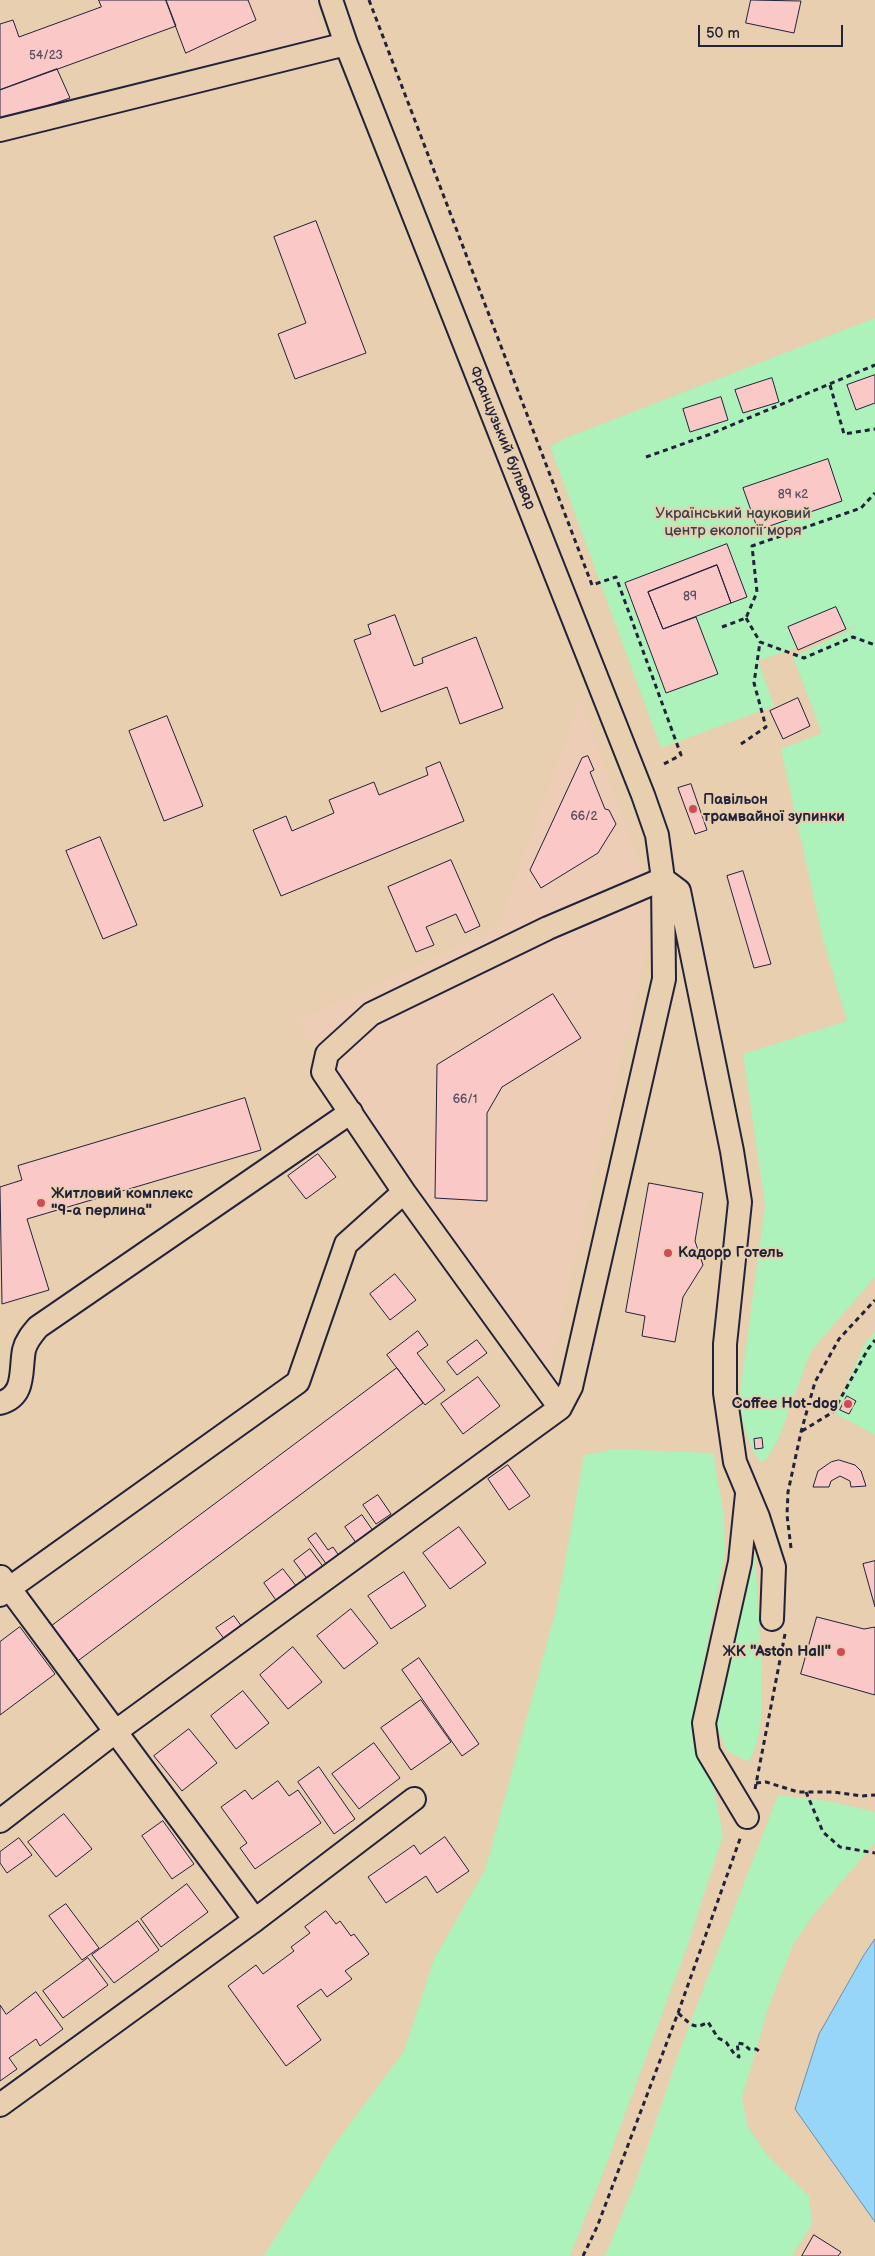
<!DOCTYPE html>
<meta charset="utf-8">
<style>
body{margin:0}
#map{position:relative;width:875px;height:2256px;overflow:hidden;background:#e7cfaf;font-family:"Balsamiq Sans",sans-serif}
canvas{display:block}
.scale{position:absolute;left:698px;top:25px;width:145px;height:22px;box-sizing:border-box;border:2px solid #22223b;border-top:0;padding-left:6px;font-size:15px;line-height:18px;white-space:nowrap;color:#22223b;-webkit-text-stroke:4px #e7cfaf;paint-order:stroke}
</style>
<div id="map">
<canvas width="875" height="2256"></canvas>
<div class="scale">50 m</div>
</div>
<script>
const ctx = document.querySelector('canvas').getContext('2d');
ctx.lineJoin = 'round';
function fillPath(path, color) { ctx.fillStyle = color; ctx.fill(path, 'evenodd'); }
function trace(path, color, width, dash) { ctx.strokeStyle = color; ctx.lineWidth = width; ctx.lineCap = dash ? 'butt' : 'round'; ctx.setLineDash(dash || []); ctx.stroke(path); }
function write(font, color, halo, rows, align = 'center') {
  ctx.font = font + ' "Balsamiq Sans",sans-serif'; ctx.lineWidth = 4; ctx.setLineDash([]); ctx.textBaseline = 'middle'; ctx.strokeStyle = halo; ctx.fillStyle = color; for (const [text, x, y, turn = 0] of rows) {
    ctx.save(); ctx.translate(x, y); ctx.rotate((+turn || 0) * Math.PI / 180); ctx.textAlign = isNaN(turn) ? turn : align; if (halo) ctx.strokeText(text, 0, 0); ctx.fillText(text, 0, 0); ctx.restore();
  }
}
const built = new Path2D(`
 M166 0H310L324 38 198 84Z
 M580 699 645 879 647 948 550 1369 421 1201 367 1119 295 1020 316 1012 497 928Z`);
const green = new Path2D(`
 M875 318V1277L811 1351 778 1440 767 1459 761 1462 753 1451 743 1424 740 1392 765 1205 743 1054 847 1021 823 939 781 749 822 733 793 657 861 625 758 661 774 706 661 748 550 446 566 438Z
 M875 1332V1435L834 1413 866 1341Z
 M615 1449 713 1453 724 1517 725 1554 700 1680 692 1739 712 1778 723 1836 688 1944 605 2168 570 2256H264L335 2144 404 2051 434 1959 485 1870 557 1606 584 1455Z
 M755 1555 762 1670 761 1716 758 1740 749 1762 727 1751 717 1726V1707L751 1557Z
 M778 1795 828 1801 875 1812V1843L814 1914 794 1943 768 2008 742 2098 748 2127 768 2156 809 2196 812 2224 792 2256H605L637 2178 679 2052Z`);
const water = new Path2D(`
 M875 1939V2222L795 2109 819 2034 864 1955Z`);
const building = new Path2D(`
 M99 0H166L176 26 0 90V24L13 20 19 37 101 7Z
 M166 0H248L256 20 186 53Z
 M751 0 801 1 794 33 746 23Z
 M57 69 70 98 0 122V90Z
 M316 221 366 353 295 379 278 334 306 323 274 237Z
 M875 375V403L856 410 847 385Z
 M772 378 779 402 743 413 735 390Z
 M721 397 728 420 690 432 683 409Z
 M828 459 842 501 758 530 743 488Z
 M727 544 747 597 731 603 717 565 648 592 663 629 696 617 718 674 666 693 625 583Z
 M717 565 731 603 663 629 648 592Z
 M836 607 846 629 798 650 788 627Z
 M395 615 414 666 423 663 422 658 476 637 503 708 460 724 447 687 381 712 354 640 371 634 368 625Z
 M798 698 810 726 783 739 770 711Z
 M167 716 203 806 164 821 129 731Z
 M588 756 594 770 590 772 605 809 609 810 616 824 598 853 541 888 530 870 582 758Z
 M440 762 464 821 281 896 253 830 286 816 292 831 334 813 329 800 374 782 379 795 428 775 426 768Z
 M691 784 707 830 695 834 678 788Z
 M100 837 137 925 103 939 66 851Z
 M451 860 480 926 465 933 456 914 426 927 434 945 416 952 388 887Z
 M743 871 771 964 754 968 727 876Z
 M553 994 581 1038 502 1087 487 1113V1201L435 1198 437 1065Z
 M245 1098 261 1150 27 1219 49 1290 2 1304 0 1187 22 1180 18 1166Z
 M318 1154 336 1177 306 1199 288 1176Z
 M649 1183 703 1193 695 1241 703 1265 683 1297 675 1342 642 1336 645 1316 626 1312Z
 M395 1274 416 1300 390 1320 370 1294Z
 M418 1331 428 1345 417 1353 445 1390 425 1405 387 1355Z
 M477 1340 487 1353 457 1375 447 1362Z
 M397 1368 423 1403 75 1663 49 1628Z
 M478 1377 500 1406 463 1434 441 1404Z
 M847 1396 856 1401 849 1414 840 1410Z
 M762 1438 763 1448 755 1449 754 1439Z
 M839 1460 855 1465 861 1471 866 1486 851 1487 850 1481 840 1476 831 1481 829 1487H813L818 1471 831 1462Z
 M508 1465 530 1496 509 1510 488 1479Z
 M378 1495 391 1514 376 1524 363 1505Z
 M362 1515 376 1535 359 1547 345 1527Z
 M459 1527 486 1563 450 1589 423 1553Z
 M316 1533 328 1550 333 1547 342 1560 330 1569 308 1539Z
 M310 1549 327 1572 311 1584 294 1561Z
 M875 1561V1607L863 1564Z
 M283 1569 300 1591 280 1606 264 1583Z
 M404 1572 426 1606 391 1629 368 1596Z
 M351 1609 378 1643 344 1669 317 1636Z
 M234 1616 245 1631 228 1644 216 1628Z
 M817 1617 864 1629 875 1627V1695L801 1674Z
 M20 1627 55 1674 0 1715V1642Z
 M293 1647 322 1682 288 1709 260 1675Z
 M419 1658 479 1744 462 1756 402 1670Z
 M243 1691 269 1723 236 1749 211 1716Z
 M421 1700 451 1742 411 1770 381 1728Z
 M189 1729 217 1763 182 1791 154 1756Z
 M374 1743 400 1778 359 1809 332 1774Z
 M319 1767 355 1819 334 1834 298 1782Z
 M278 1781 289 1796 298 1790 321 1823 255 1869 240 1848 247 1843 221 1807 245 1790 252 1799Z
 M64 1814 92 1849 56 1877 28 1842Z
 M163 1821 194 1864 172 1879 142 1836Z
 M445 1837 469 1871 437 1893 426 1876 386 1903 368 1877 414 1845 420 1854Z
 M19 1838 32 1855 7 1873 0 1863V1852Z
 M187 1884 208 1912 161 1947 141 1919Z
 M66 1904 99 1948 82 1960 49 1916Z
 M326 1911 336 1924 340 1921 351 1936 354 1934 369 1954 345 1971 352 1979 327 1997 321 1989 297 2006 321 2040 286 2066 228 1986 256 1965 263 1974 294 1951 291 1947 310 1933 305 1927Z
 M138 1921 159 1950 114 1983 92 1955Z
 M88 1958 108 1985 63 2018 43 1991Z
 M36 1992 63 2029 40 2046 36 2039 9 2058 17 2069 0 2081V2005L6 2014Z
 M814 2235 841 2252 838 2256H802Z`);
const path = new Path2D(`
 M369 0 592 585 616 577 681 755 662 765
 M830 385 844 434 875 429
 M646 457 708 435 875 365
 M746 618 760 642 804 658 853 637 875 645
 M722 627 746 618 757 592 752 546 861 508 875 493
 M741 744 766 727 754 683 760 642
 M802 1431 833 1412 868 1349 875 1340
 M791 1548 787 1515 788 1492 801 1432 815 1382 839 1339 875 1300
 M756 1783 766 1782 798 1792H834L862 1796 875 1795
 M755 1789 785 1634
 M806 1792 823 1832 840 1847 875 1853
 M678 2013C690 2023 693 2031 708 2022L718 2038 726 2042 735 2055 739 2057 737 2043 744 2044 749 2049H756L762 2053
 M583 2256 597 2227 678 2013 741 1836`);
const minor = new Path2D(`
 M0 130 346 44
 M663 879 679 891 732 1151 740 1202 725 1344V1393L735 1462 758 1517 774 1567 772 1619
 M0 1403C26 1396 20 1371 24 1350 26 1341 32 1334 38 1327L351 1112
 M560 1408 404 1192 323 1072 327 1054 371 1014 548 928 663 879
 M1 1577 255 1920
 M0 1595 298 1382 346 1244 404 1192
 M747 1817 708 1752 704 1723 740 1562 747 1494
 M0 1821 115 1732 560 1408 571 1387 664 979 663 879 657 835 643 795 346 44 331 0
 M0 2105 255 1920 414 1799`);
const markers = [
 [693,809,5,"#d1495b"],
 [41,1203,5,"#d1495b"],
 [668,1253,5,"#d1495b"],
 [848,1404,5,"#d1495b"],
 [841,1652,5,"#d1495b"]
];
const numberNames = [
 ["54/23",46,56],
 ["89 к2",793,495],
 ["89",690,597],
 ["66/2",584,817],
 ["66/1",465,1100]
];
const streetNames = [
 ["Французький бульвар",502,438,68]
];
const parkNames = [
 ["Український науковий",733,514],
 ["центр екології моря",733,531]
];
const poiNames = [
 ["Павільон",703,800],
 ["трамвайної зупинки",703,817],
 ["Житловий комплекс",51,1194],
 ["\"9-а перлина\"",51,1211],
 ["Кадорр Готель",678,1253],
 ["Coffee Hot-dog",838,1404,"right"],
 ["ЖК \"Aston Hall\"",831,1652,"right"]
];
fillPath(built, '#edcdb6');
fillPath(green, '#adf1bb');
fillPath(water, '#98d6f9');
trace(water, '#698ead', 1);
fillPath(building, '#fac9c7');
trace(building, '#22223b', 1);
trace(minor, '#22223b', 26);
trace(path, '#22223b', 3, [5, 4]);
trace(minor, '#e7cfaf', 22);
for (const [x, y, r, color] of markers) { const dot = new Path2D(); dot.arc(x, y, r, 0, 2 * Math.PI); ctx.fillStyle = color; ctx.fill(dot); trace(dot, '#e7cfaf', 2); }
write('12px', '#584c5e', null, numberNames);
write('15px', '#22223b', '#e7cfaf', streetNames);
write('15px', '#37414e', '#e7cfaf', parkNames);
write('bold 15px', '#22223b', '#e7cfaf', poiNames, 'left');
</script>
